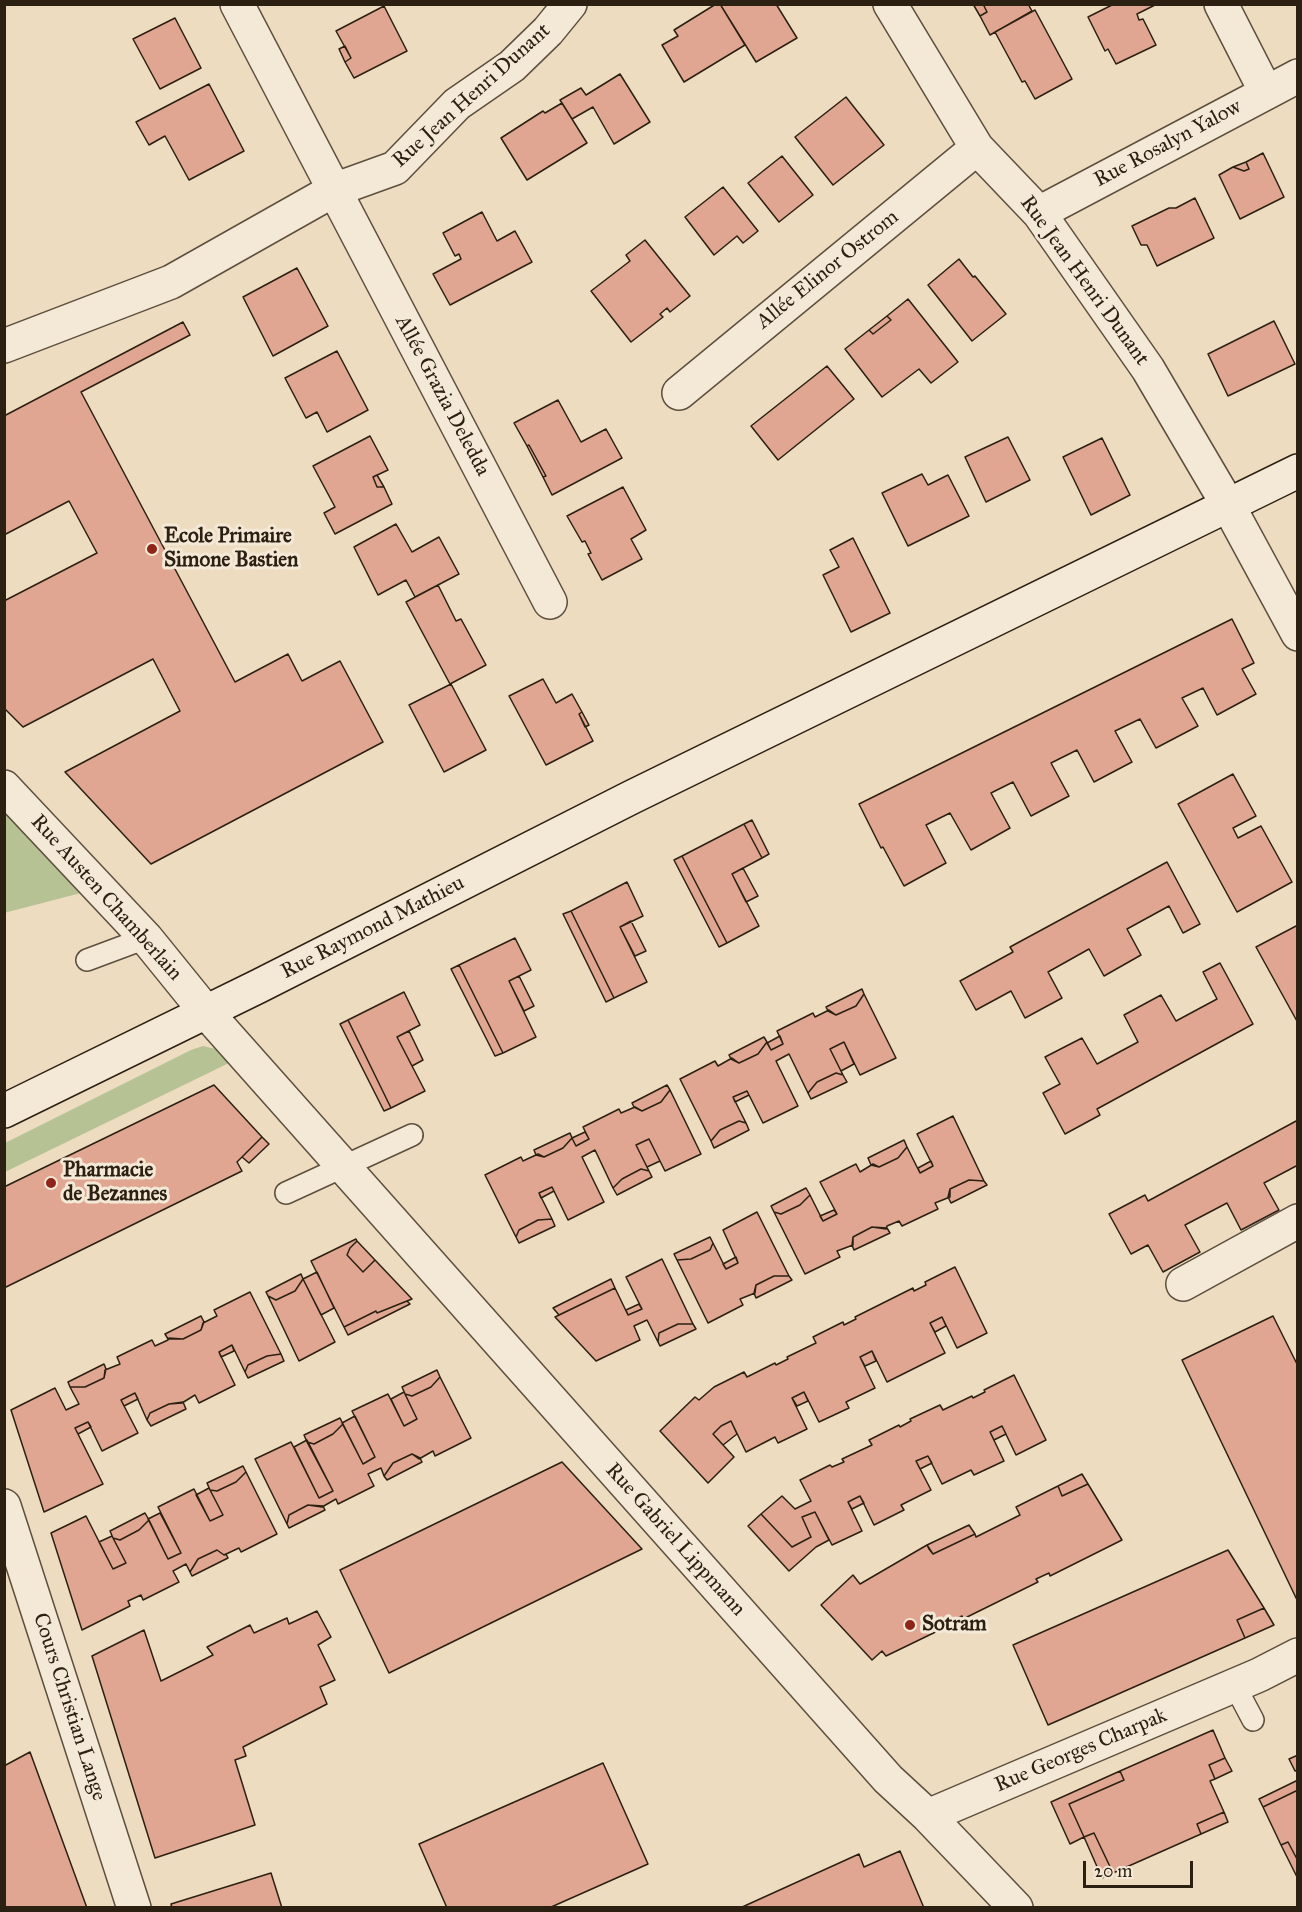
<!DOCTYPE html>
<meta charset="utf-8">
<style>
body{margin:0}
#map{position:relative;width:1302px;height:1912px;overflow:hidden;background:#eedcc1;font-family:"IM FELL Great Primer",serif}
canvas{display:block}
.frame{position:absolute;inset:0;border:6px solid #2b2012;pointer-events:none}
.scale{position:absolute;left:1083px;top:1861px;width:110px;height:27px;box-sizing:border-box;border:3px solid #2b2012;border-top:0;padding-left:8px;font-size:18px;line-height:21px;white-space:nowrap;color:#2b2012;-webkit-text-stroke:4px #f4e8d7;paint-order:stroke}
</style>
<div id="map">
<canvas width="1302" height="1912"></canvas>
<div class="frame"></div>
<div class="scale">20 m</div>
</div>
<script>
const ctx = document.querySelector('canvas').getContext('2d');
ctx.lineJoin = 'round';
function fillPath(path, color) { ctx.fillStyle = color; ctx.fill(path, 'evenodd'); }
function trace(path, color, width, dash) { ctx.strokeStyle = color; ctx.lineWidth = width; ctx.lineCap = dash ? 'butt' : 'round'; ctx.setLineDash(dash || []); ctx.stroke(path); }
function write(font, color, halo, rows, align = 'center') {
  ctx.font = font + ' "IM FELL Great Primer",serif'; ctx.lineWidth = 6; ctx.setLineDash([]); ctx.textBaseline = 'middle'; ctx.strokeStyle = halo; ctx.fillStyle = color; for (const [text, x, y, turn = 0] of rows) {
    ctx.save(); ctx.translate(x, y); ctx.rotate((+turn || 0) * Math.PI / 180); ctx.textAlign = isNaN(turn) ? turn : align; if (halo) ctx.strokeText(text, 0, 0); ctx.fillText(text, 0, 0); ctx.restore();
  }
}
const green = new Path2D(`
 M5 787 100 888 4 913Z
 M203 1046 216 1049 229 1063 5 1172V1143L191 1050Z`);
const building = new Path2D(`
 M716 4H720L745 45 684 82 662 45 678 36 674 30Z
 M720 4H776L797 38 756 62Z
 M973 4H983L987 12 980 16Z
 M983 4H1028L1032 11 990 35 980 16 987 12Z
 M1114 4H1157L1137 14 1139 20 1143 19 1156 45 1116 64 1108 49 1105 51 1088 17Z
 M384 6 407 51 354 78 345 62 351 58 336 31Z
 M1035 10 1072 79 1035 99 1025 81 1022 82 995 32Z
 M175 18 201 68 160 89 133 39Z
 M345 46 351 58 345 62 339 49Z
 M620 74 650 122 614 144 593 107 572 119 560 100 581 88 586 95Z
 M209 84 244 151 189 180 165 136 149 145 136 122Z
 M846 97 884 145 833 185 795 137Z
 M562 103 587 143 527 180 501 138 543 111 545 113Z
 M1263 153 1284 197 1240 219 1219 175 1233 167 1244 171 1249 169 1246 162Z
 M782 156 813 195 779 222 748 183Z
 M1246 162 1249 169 1244 171 1233 167Z
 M723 187 758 231 743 243 737 236 714 255 685 217Z
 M1195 198 1214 238 1157 266 1147 245H1141L1132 226 1169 208H1176Z
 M482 212 497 241 515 231 532 262 450 305 433 274 461 259 459 254 455 256 443 233Z
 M645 240 690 296 670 312 667 308 660 314 663 317 631 342 591 291 630 261 626 255Z
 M959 259 973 277 975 276 1006 314 972 341 928 285Z
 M297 268 328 326 273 356 243 297Z
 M908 299 958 362 931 383 919 369 882 397 845 349 869 330 873 334 891 320 887 316Z
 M887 316 891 320 873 334 869 330Z
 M1274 321 1295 364 1228 396 1208 354Z
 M183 322 190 335 81 392 235 682 288 654 302 681 340 661 383 742 151 864 65 772 180 711 153 659 23 727 4 708V601L97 553 69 501 4 535V416Z
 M337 351 368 410 327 432 317 412 306 418 285 378Z
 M827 366 854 399 778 460 751 426Z
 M558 400 581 442 606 429 622 458 552 495 543 477 546 476 529 445 527 446 514 423Z
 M370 436 388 470 373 477 377 487H384L392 504 335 534 324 513 335 507 313 466Z
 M1008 437 1030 480 986 502 965 457Z
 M1102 438 1130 495 1091 515 1063 457Z
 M529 445 546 476 543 477 527 446Z
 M922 474 928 485 948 475 969 516 908 546 882 493Z
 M377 475 384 487H377L373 477Z
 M623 487 646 530 631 539 642 559 602 580 588 554 591 553 585 541 582 542 567 516Z
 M396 524 412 552 439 537 459 574 415 597 406 580 378 595 354 547Z
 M853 538 890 613 851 632 823 575 839 567 830 550Z
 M438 585 456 621 461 619 486 665 450 684 406 602Z
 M1232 619 1254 663 1242 669 1256 694 1217 715 1203 688 1182 698 1198 726 1156 748 1140 719 1115 731 1132 762 1094 782 1077 750 1051 763 1069 796 1031 816 1013 782 991 793 1010 828 971 850 950 813 926 825 946 863 904 886 883 847 881 848 859 804Z
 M543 679 556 703 572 694 582 712 579 714 593 741 546 765 509 696Z
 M451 684 486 750 444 772 409 705Z
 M582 712 589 725 585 727 579 714Z
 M1233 774 1256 816 1233 828 1238 838 1261 826 1292 882 1237 912 1178 804Z
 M752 820 769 854 762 858 744 824Z
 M744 824 762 858 732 874 759 926 727 943 682 856Z
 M682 856 727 943 719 947 674 860Z
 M1167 862 1200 924 1183 933 1169 906 1127 929 1141 955 1104 976 1089 949 1048 972 1062 998 1025 1018 1011 991 976 1010 960 981 1013 952 1010 947Z
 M743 868 758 896 746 902 732 874Z
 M627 882 643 916 620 927 647 982 614 998 571 911Z
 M571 911 614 998 606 1002 563 914Z
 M631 921 646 951 635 956 620 927Z
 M1298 925V1023L1256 947Z
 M515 938 531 970 509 981 536 1037 503 1053 459 965Z
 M1220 963 1253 1024 1097 1109 1100 1115 1065 1134 1043 1093 1060 1084 1045 1057 1082 1038 1097 1064 1138 1042 1124 1015 1161 995 1176 1021 1217 999 1203 972Z
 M459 965 503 1053 495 1056 451 969Z
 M519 976 534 1006 524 1011 509 981Z
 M862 989 864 994 856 1006 836 1015 828 1011 826 1007Z
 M404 992 420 1025 397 1037 425 1091 391 1108 348 1020Z
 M864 994 896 1058 860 1075 844 1042 830 1049 843 1075 836 1073 817 1082 808 1093 789 1054 776 1061 798 1106 763 1123 747 1091 733 1097 746 1123 739 1121 720 1130 711 1141 680 1079 715 1061 718 1066 732 1058 739 1063 758 1054 767 1042 771 1050 783 1044 777 1031 813 1013 815 1017 829 1010 836 1015 856 1006Z
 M348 1020 391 1108 384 1111 340 1024Z
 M409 1031 423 1060 412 1066 397 1037Z
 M780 1036 783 1044 771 1050 767 1043Z
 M764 1037 767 1042 758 1054 739 1063 731 1059 729 1055Z
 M844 1042 854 1064 841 1071 830 1049Z
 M836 1073 843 1075 847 1082 811 1099 808 1093 817 1082Z
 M214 1085 262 1137 237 1162 242 1171 4 1288V1187Z
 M667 1085 670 1090 661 1102 642 1111 634 1107 632 1103Z
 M670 1090 701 1154 665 1171 649 1139 636 1145 649 1171 641 1169 622 1179 613 1188 595 1150 582 1157 604 1202 568 1220 552 1187 539 1193 552 1219 538 1220 519 1230 516 1237 485 1175 521 1157 523 1161 538 1154 544 1157 563 1148 572 1138 576 1146 589 1139 583 1127 619 1109 621 1113 635 1107 642 1111 661 1102Z
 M747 1091 749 1095 735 1102 733 1097Z
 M953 1116 984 1181 969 1180 950 1189V1197L935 1203 938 1209 902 1226 899 1221 887 1226 886 1229 872 1227 853 1237V1245L837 1251 840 1257 805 1274 774 1212 781 1214 800 1205 810 1195 823 1221 837 1214 820 1182 856 1164 860 1172 873 1164 879 1167 898 1158 907 1147 920 1173 933 1166 917 1134Z
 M1298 1120V1165L1264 1183 1279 1210 1241 1230 1227 1203 1185 1225 1200 1252 1163 1272 1148 1245 1131 1254 1109 1214 1145 1195 1148 1201Z
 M739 1121 746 1123 749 1130 714 1148 711 1141 720 1130Z
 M585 1132 589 1139 576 1146 572 1138Z
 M570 1133 572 1138 563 1148 544 1157 536 1155 534 1150Z
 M262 1137 269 1144 249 1163 242 1157Z
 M649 1139 660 1161 647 1167 636 1145Z
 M904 1140 907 1147 898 1158 879 1167 871 1165 868 1158Z
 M931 1161 933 1166 920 1173 918 1168Z
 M641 1169 649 1171 652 1177 617 1195 613 1188 622 1179Z
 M969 1180 984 1181 987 1185 951 1203 948 1197 950 1189Z
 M552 1187 554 1191 541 1198 539 1193Z
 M806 1188 810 1195 800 1205 781 1214 774 1212 771 1206Z
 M834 1210 837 1214 823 1221 820 1216Z
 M757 1212 789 1276H774L756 1285 755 1293 740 1299 743 1305 708 1323 677 1260 691 1259 710 1250 713 1243 726 1269 738 1263 723 1230Z
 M552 1219 555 1226 519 1243 516 1237 519 1230 538 1220Z
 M872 1227 887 1228 890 1233 854 1250 852 1245 853 1237Z
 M710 1237 713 1243 710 1250 691 1259 677 1260 674 1254Z
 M356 1239 357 1241 350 1248 347 1255 363 1272 375 1260 412 1299 377 1313 376 1311 344 1327 311 1261Z
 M357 1241 375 1260 363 1272 347 1255 350 1248Z
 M736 1257 738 1263 726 1269 723 1264Z
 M662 1259 693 1324H678L659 1333 658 1342 647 1320 634 1326 640 1340 596 1361 555 1317 615 1288 628 1315 642 1309 626 1277Z
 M955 1267 987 1333 957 1348 942 1317 930 1323 945 1353 887 1382 872 1351 860 1357 875 1388 846 1402 849 1408 819 1422 804 1392 792 1398 807 1429 778 1443 775 1437 746 1452 731 1421 721 1426 713 1434 734 1457 708 1483 660 1431 695 1397 699 1400 714 1387 744 1372 747 1377 775 1363 776 1365 788 1359 787 1357 816 1343 813 1337 843 1322 844 1325 856 1319 855 1317 913 1288 914 1291 926 1285 925 1282Z
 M317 1272 334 1308 321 1315 303 1279Z
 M301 1274 303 1279 295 1291 276 1300 268 1296 266 1292Z
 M774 1276H789L792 1280 756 1298 754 1293 756 1285Z
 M303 1279 335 1342 299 1361 268 1296 276 1300 295 1291Z
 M611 1279 615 1288 559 1315 553 1308Z
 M250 1292 281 1354 267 1356 248 1365 245 1372 232 1345 219 1352 235 1385 199 1403 195 1395 182 1403 169 1404 150 1413 147 1420 135 1393 121 1400 138 1433 102 1451 88 1422 75 1428 103 1484 44 1512 11 1410 55 1388 66 1410 79 1404 70 1387H85L104 1378 105 1370 120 1364 117 1357 152 1340 155 1346 168 1340 169 1338 183 1339 201 1330 203 1323 217 1316 214 1310Z
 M407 1301 410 1304 348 1335 344 1327 376 1311 377 1313Z
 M639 1304 642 1309 628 1315 626 1310Z
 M201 1316 204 1322 201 1330 183 1339H168L165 1334Z
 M1273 1316 1298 1366V1602L1182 1360Z
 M942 1317 946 1326 935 1332 930 1323Z
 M678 1324H693L696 1329 660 1346 658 1342 659 1333Z
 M232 1345 234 1351 221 1357 219 1352Z
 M872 1351 876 1361 865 1366 860 1357Z
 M281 1354 284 1361 248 1378 245 1372 248 1365 267 1356Z
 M104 1364 106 1369 104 1378 85 1387H70L68 1382Z
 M437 1370 440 1377 431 1387 412 1396 405 1394 402 1387Z
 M1014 1375 1046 1440 1016 1455 1002 1426 990 1432 1004 1461 974 1475 971 1470 942 1484 928 1456 916 1461 931 1490 901 1505 904 1510 874 1525 860 1496 848 1502 862 1531 832 1545 815 1512 802 1517 811 1537 792 1547 761 1514 782 1496 795 1509 811 1501 800 1480 830 1465 832 1467 844 1462 842 1459 872 1445 869 1440 899 1425 900 1427 911 1421 910 1419 940 1405 943 1410 972 1396 973 1398 985 1392 984 1390Z
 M440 1377 471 1438 435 1456 433 1451 419 1459 412 1454 393 1463 384 1476 381 1468 368 1474 374 1486 338 1504 336 1499 322 1507 308 1505 289 1515 287 1524 255 1459 291 1442 319 1498 333 1491 307 1442 314 1444 333 1434 343 1424 363 1464 375 1457 352 1411 388 1394 404 1426 417 1419 405 1394 412 1396 431 1387Z
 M404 1392 417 1419 404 1426 391 1399Z
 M804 1392 808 1401 797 1406 792 1398Z
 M135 1393 138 1399 124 1406 121 1400Z
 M183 1402 186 1409 151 1426 147 1420 150 1413 169 1404Z
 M355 1416 375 1457 363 1464 342 1423Z
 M340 1418 343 1424 333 1434 314 1444 307 1442 304 1435Z
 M731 1421 737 1434 723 1445 713 1434 721 1426Z
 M88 1422 91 1427 78 1434 75 1428Z
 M1002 1426 1006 1434 994 1440 990 1432Z
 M307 1440 333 1491 319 1498 294 1447Z
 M412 1454 420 1458 422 1462 387 1480 384 1476 393 1463Z
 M928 1456 932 1463 920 1469 916 1461Z
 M562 1462 642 1549 389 1673 340 1570Z
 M243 1466 246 1472 236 1482 217 1491 210 1490 207 1483Z
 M246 1472 277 1534 241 1552 239 1548 224 1555 217 1550 198 1559 190 1572 186 1564 173 1571 179 1582 143 1600 141 1595 128 1601 130 1606 82 1630 51 1533 86 1516 113 1569 126 1563 113 1538 120 1540 139 1530 149 1520 168 1559 181 1553 158 1507 194 1489 210 1521 223 1515 210 1490 217 1491 236 1482Z
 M1082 1474 1088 1484 1062 1496 1058 1486Z
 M1088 1484 1122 1540 1050 1576 1049 1573 1036 1579 1038 1582 963 1619 962 1616 949 1622 950 1625 886 1656 882 1651 872 1660 821 1605 853 1575 860 1584 927 1545 933 1554 975 1534 976 1537 1020 1515 1016 1507 1058 1486 1062 1496Z
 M209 1488 223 1515 210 1521 196 1495Z
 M860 1496 864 1503 852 1509 848 1502Z
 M308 1505 323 1506 325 1510 289 1528 287 1524 289 1515Z
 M815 1512 829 1540 816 1547 789 1571 748 1526 761 1514 792 1547 811 1537 802 1517Z
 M145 1513 149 1520 139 1530 120 1540 113 1538 110 1531Z
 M160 1513 181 1553 168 1559 148 1519Z
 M969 1525 975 1534 933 1554 929 1549 927 1545Z
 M112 1536 126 1563 113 1569 99 1542Z
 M217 1550 224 1555 226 1554 228 1558 192 1576 190 1572 198 1559Z
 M1228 1550 1264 1608 1237 1620 1245 1638 1048 1725 1013 1645Z
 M1264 1608 1274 1625 1245 1638 1237 1620Z
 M317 1611 331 1637 318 1645 335 1680 320 1687 327 1704 243 1747 246 1756 235 1760 255 1825 155 1858 92 1656 144 1630 161 1681 213 1655 207 1647 250 1625 254 1633 287 1618 289 1624Z
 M1213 1730 1225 1758 1209 1765 1215 1779 1210 1781 1224 1812 1197 1824 1201 1834 1113 1873 1094 1833 1084 1837 1069 1804 1124 1780 1120 1771Z
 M30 1752 87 1908H4V1766Z
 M1298 1755V1770L1295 1771 1289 1759Z
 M1225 1758 1232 1771 1215 1779 1209 1765Z
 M603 1763 648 1864 549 1908H447L419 1844Z
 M1120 1771 1124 1780 1069 1804 1084 1837 1070 1844 1051 1802Z
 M1298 1780V1790L1263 1807 1259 1799Z
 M1298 1790V1861L1288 1842 1281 1845 1263 1807Z
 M1224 1812 1228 1822 1201 1834 1197 1824Z
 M1094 1833 1113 1873 1102 1878 1084 1837Z
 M1288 1842 1298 1861V1879L1281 1845Z
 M900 1851 924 1908H740L859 1854 864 1867Z
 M271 1873 282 1908H172L171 1904Z`);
const lane = new Path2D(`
 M87 960 146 938
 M286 1193 412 1135
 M1235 1686 1253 1720`);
const street = new Path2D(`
 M237 4 550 602
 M890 4 977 148 1039 213 1148 369 1228 505 1298 634
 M1221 4 1266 92
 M1039 213 1298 76
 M4 346 171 282 334 190 395 168 457 104 512 66 548 31 570 4
 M679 393 977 148
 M4 787 146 938 206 1012 888 1779 928 1816 1016 1908
 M1183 1284 1298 1221
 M4 1506 134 1908
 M928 1816 1259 1675 1298 1655`);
const secondary = new Path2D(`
 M4 1111 259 986 632 797 1298 471`);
const markers = [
 [152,549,6,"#8f2418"],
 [51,1183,6,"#8f2418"],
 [910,1625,6,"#8f2418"]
];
const streetNames = [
 ["Rue Jean Henri Dunant",472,96,-42],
 ["Rue Rosalyn Yalow",1168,144,-28],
 ["Allée Elinor Ostrom",828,270,-39],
 ["Rue Jean Henri Dunant",1084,281,54],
 ["Allée Grazia Deledda",442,396,62],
 ["Rue Austen Chamberlain",106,898,48],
 ["Rue Raymond Mathieu",373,928,-27],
 ["Rue Gabriel Lippmann",675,1540,48],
 ["Cours Christian Lange",69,1707,72],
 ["Rue Georges Charpak",1081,1751,-23]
];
const poiNames = [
 ["Ecole Primaire",164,537],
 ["Simone Bastien",164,561],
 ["Pharmacie",63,1171],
 ["de Bezannes",63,1195],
 ["Sotram",922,1625]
];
fillPath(green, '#b6c194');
fillPath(building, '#e0a691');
trace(building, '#2b2012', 1.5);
trace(lane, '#5c4f3e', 24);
trace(street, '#5c4f3e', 36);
trace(secondary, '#2b2012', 36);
trace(lane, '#f4e8d7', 21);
trace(street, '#f4e8d7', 33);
trace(secondary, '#f4e8d7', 33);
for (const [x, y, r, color] of markers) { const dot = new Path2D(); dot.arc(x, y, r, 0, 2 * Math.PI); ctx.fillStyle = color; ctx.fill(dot); trace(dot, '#f4e8d7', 2); }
write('21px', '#2b2012', '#f4e8d7', streetNames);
write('bold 21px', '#2b2012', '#f4e8d7', poiNames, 'left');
</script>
